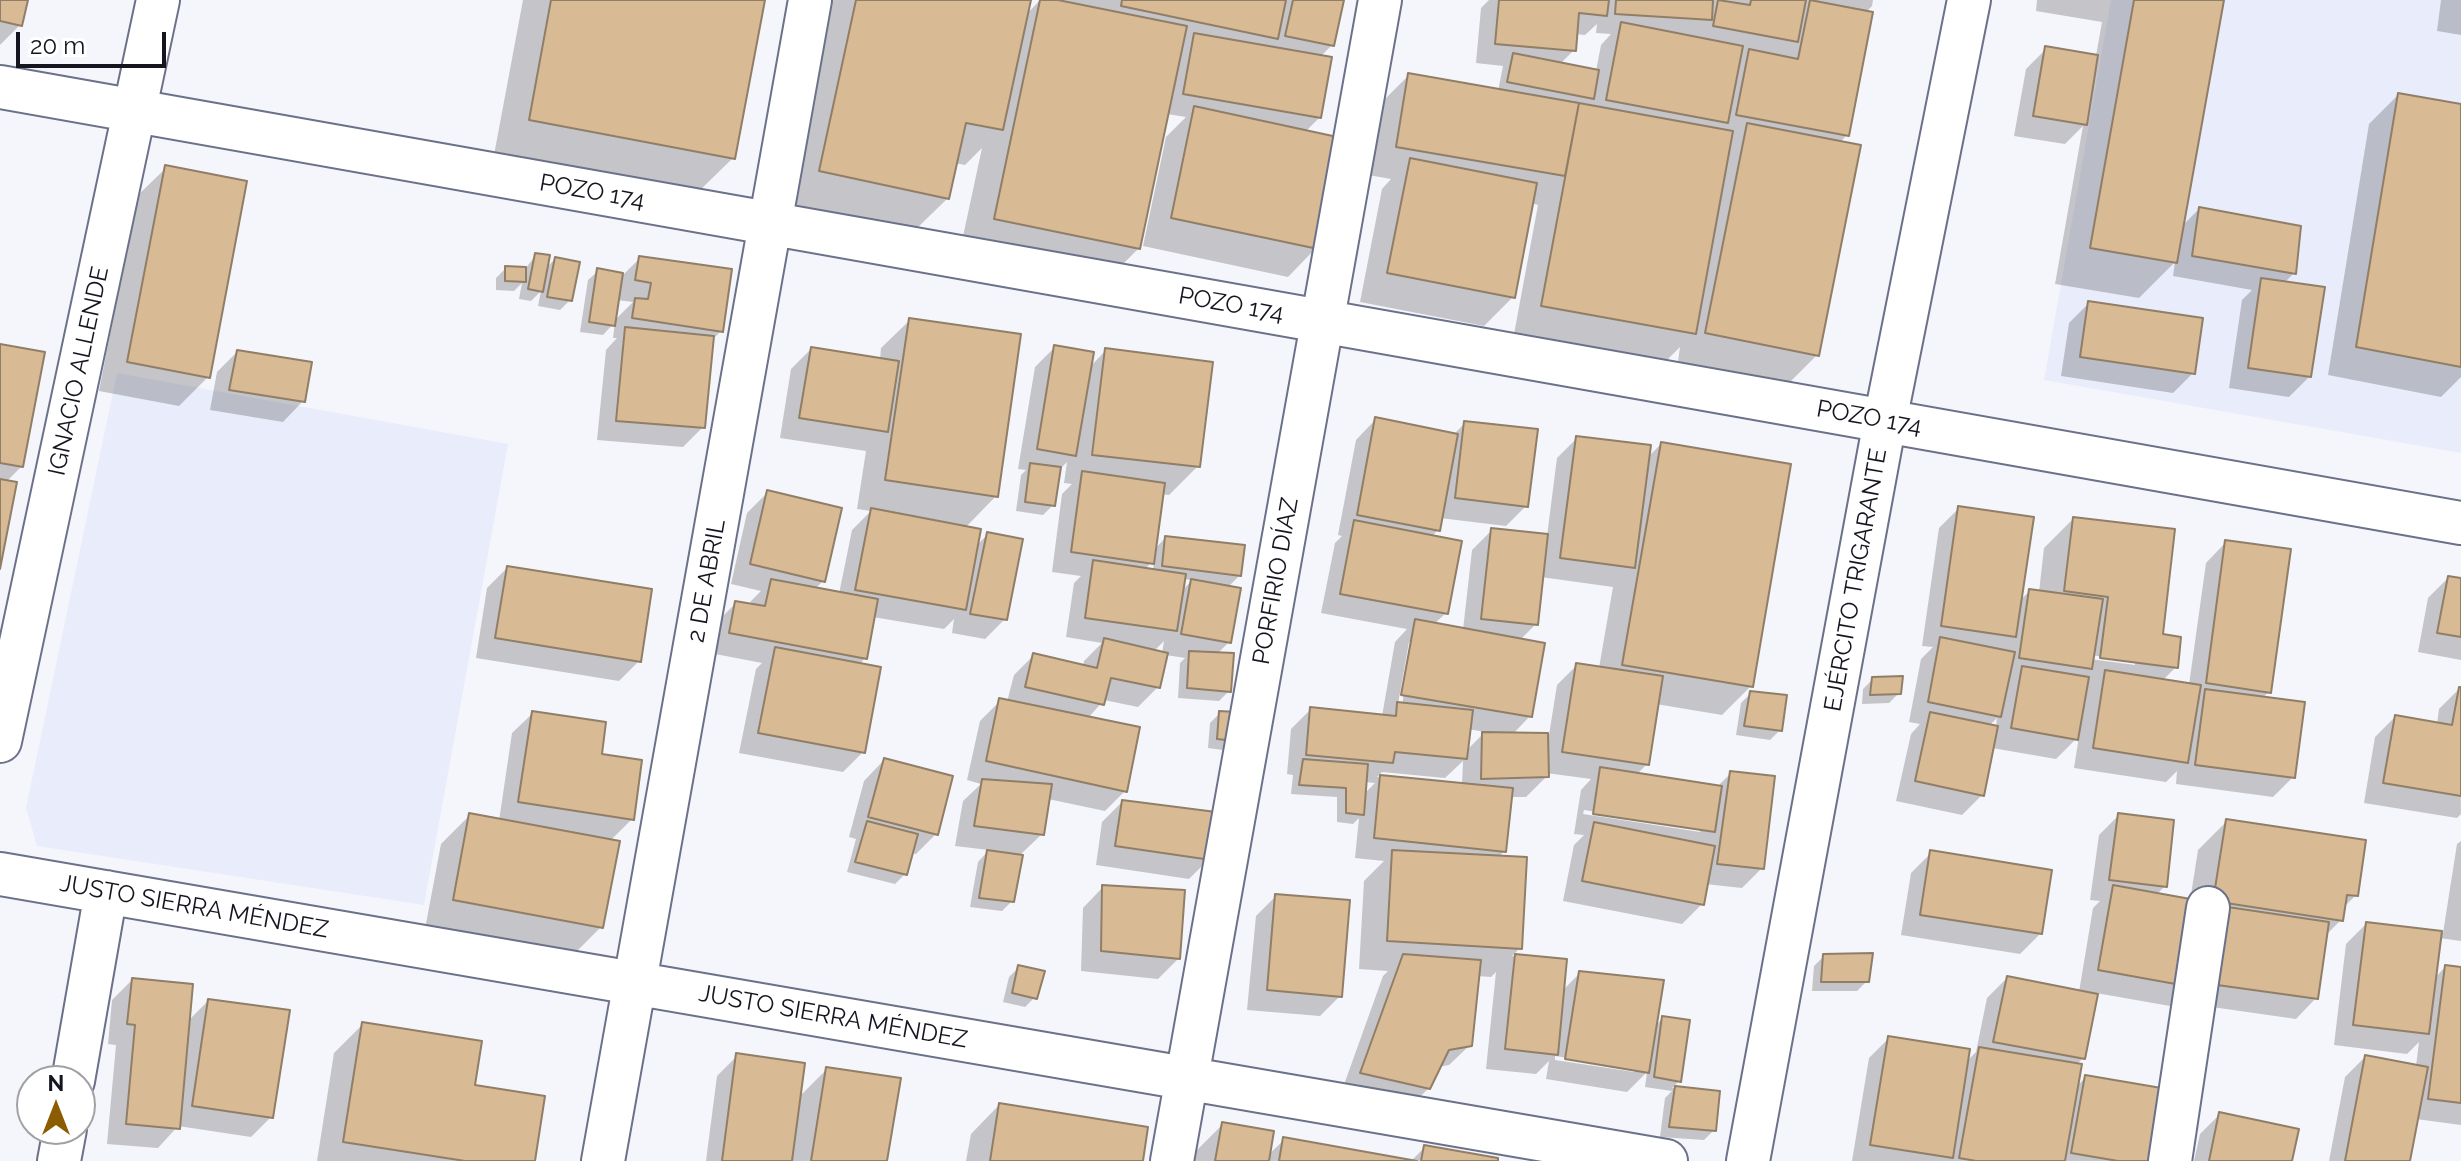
<!DOCTYPE html>
<meta charset="utf-8">
<style>
body{margin:0}
#map{position:relative;width:2461px;height:1161px;overflow:hidden;background:#f5f6fc;font-family:Raleway,sans-serif}
canvas{display:block}
.north{position:absolute;left:16px;top:1065px;width:80px;height:80px;box-sizing:border-box;background:#fff;border:2px solid #a1a1a5;border-radius:50%;rotate:0deg;font-size:22px;font-weight:700;line-height:32px;text-align:center;color:#14151f}
.north::after{content:'';display:block;margin:auto;width:28px;height:36px;background:#8b5c01;clip-path:polygon(50% 0,100% 100%,50% 72%,0 100%)}
.scale{position:absolute;left:16px;top:32px;width:150px;height:36px;box-sizing:border-box;border:4px solid #14151f;border-top:0;padding-left:10px;font-size:24px;line-height:28px;white-space:nowrap;color:#14151f;-webkit-text-stroke:6px #fff;paint-order:stroke}
</style>
<div id="map">
<canvas width="2461" height="1161"></canvas>
<div class="north">N</div>
<div class="scale">20 m</div>
</div>
<script>
const ctx = document.querySelector('canvas').getContext('2d');
ctx.lineJoin = 'round';
function fillPath(path, color) { ctx.fillStyle = color; ctx.fill(path, 'evenodd'); }
function trace(path, color, width, dash) { ctx.strokeStyle = color; ctx.lineWidth = width; ctx.lineCap = dash ? 'butt' : 'round'; ctx.setLineDash(dash || []); ctx.stroke(path); }
function write(font, color, halo, rows, align = 'center') {
  ctx.font = font + ' Raleway,sans-serif'; ctx.lineWidth = 6; ctx.setLineDash([]); ctx.textBaseline = 'middle'; ctx.strokeStyle = halo; ctx.fillStyle = color; for (const [text, x, y, turn = 0] of rows) {
    ctx.save(); ctx.translate(x, y); ctx.rotate((+turn || 0) * Math.PI / 180); ctx.textAlign = isNaN(turn) ? turn : align; if (halo) ctx.strokeText(text, 0, 0); ctx.fillText(text, 0, 0); ctx.restore();
  }
}
const built = new Path2D(`
 M2111 0H2461V453L2044 380Z
 M117 373 508 444 424 905 37 846 26 808Z`);
const shadow = new Path2D(`
 M0 0H26L20 25 0 45Z
 M523 0H763L733 158 697 193 494 155Z
 M833 0H1029L1026 15 1040 0H1342L1332 45 1320 57V117L1305 132 1316 248 1288 277 1143 246 1166 137 1186 117 1167 114 1139 248 1103 284 959 255 982 148 965 165 955 163 948 198 912 233 785 207 828 5Z
 M1489 0H1873L1872 6 1865 13 1847 135 1839 143 1817 355 1788 384 1678 362 1680 347 1665 362 1514 334 1538 205 1531 203 1513 297 1484 326 1360 302 1382 189 1391 179 1368 175 1380 104 1409 75 1498 91 1503 66 1476 63 1481 8ZM1597 24 1596 33 1611 34 1601 45 1596 71 1560 64 1574 50 1575 34 1585 35Z
 M2037 0H2222L2181 227 2199 209 2294 273 2284 283 2310 376 2289 397 2229 388 2242 300 2252 290 2173 276 2175 262 2139 298 2055 284 2083 126 2065 144 2014 136 2026 69 2046 49 2096 56 2102 22 2036 11Z
 M2441 0H2461V35L2437 31Z
 M2398 95 2461 106V377L2441 397 2328 375 2369 124Z
 M166 168 208 377 179 406 99 391 137 196Z
 M536 255 545 269 555 259 570 300 560 310 538 306 541 291 531 301 519 299 522 283 514 291 496 290V278L506 268 525 269Z
 M640 258 721 331 711 341 703 427 683 447 597 440 606 350 617 338H613L615 322 603 335 580 332 588 280 598 271 623 275ZM617 300 633 302 613 322Z
 M2089 303 2193 373 2173 393 2061 376 2069 323Z
 M910 320 996 496 965 528 976 546 988 534 1005 619 985 639 952 633 954 619 944 629 873 617 865 658 859 665 863 752 843 772 739 753 756 669 762 663 710 653 716 623 736 603 750 606 751 601 761 591 731 584 747 513 767 493 823 581 815 589 839 594 852 530 871 511 857 509 866 451 780 438 791 369 811 349 880 360 881 348Z
 M0 346 22 466 6 482 0 559Z
 M1055 347 1090 367 1106 350 1198 466 1169 495 1161 494 1154 550 1165 538 1240 575 1227 588 1229 642 1217 654 1229 691 1219 701 1178 698 1180 663 1185 658 1166 655 1158 687 1138 707 1104 700 1088 718 1125 791 1105 811 1048 799 1042 834 1021 854 1012 901 1002 911 970 907 978 862 989 850 955 846 963 801 981 784 967 780 980 721 1000 701 1007 702 1014 675 1034 655 1083 666 1084 661 1102 643 1066 637 1074 583 1081 576 1052 572 1062 494 1072 484 1064 483 1067 462 1058 471 1053 505 1043 515 1016 511 1021 475 1026 470 1018 469 1035 367ZM1154 560 1153 571 1144 570ZM1183 579 1192 580 1181 592ZM1164 641 1162 654 1153 652Z
 M237 352 303 401 283 422 210 410 217 372Z
 M1376 419 1453 435 1465 423 1526 506 1506 526 1440 518 1438 530 1431 537 1446 613 1433 625 1463 630 1472 550 1492 530 1547 536 1557 458 1577 438 1647 458 1661 444 1751 686 1722 715 1656 704 1647 764 1636 775 1717 787 1731 773 1762 868 1742 888 1705 884 1702 904 1682 924 1563 901 1574 845 1584 835 1574 834 1581 790 1591 779 1546 773 1547 776 1526 797H1510L1504 851 1498 858 1520 948 1512 956 1565 961 1562 991 1580 973 1655 1026 1663 1018 1679 1081 1672 1088 1718 1093 1714 1130 1704 1140 1660 1137 1665 1098 1672 1091 1645 1087 1647 1072 1627 1092 1546 1079 1549 1061 1536 1074 1486 1069 1496 972 1491 977 1477 976 1470 1045 1449 1065 1439 1067 1429 1088 1408 1108 1341 1093 1383 976 1388 971 1359 969 1364 881 1384 861 1355 858 1359 818 1353 824 1337 822V797L1291 794 1293 775 1287 774 1291 729 1311 709 1382 716 1395 642 1407 629 1321 613 1335 543 1342 536 1338 535 1356 440ZM1541 577 1613 587 1599 668 1577 665 1557 685 1549 735H1512L1530 716 1520 640 1536 624ZM1409 642H1413L1402 705 1398 704ZM1468 729 1485 732 1466 751ZM1463 761 1462 785 1377 777 1382 772 1445 778ZM1365 782 1375 783 1364 794ZM1584 810 1700 828V832L1583 814ZM1555 1056 1634 1068V1072L1555 1060Z
 M1959 508 2019 601 2030 591 2039 592 2044 548 2073 519 2160 636 2176 667 2162 681 2189 685 2206 563 2226 542 2269 692 2262 698 2293 777 2273 797 2176 784 2177 771 2166 782 2074 768 2079 736 2056 759 1992 748 1982 795 1962 815 1896 801 1911 734 1920 724 1909 722 1921 659 1933 647 1922 646 1939 528ZM2090 655 2135 661V665L2090 659ZM1997 718 1996 727 1989 726Z
 M507 568 639 661 619 681 476 658 487 588Z
 M2448 578 2461 580V660L2418 652 2428 598Z
 M1873 679 1899 693 1889 703 1862 704 1863 689Z
 M2459 689 2461 814 2457 818 2364 803 2375 737 2395 717 2437 724 2439 709Z
 M1751 693 1780 730 1770 740 1736 735 1741 703Z
 M533 713 599 756 632 819 610 841 601 927 572 956 425 929 441 844 470 815 499 821 512 733Z
 M1220 713 1233 740 1223 750 1208 748 1210 723Z
 M884 760 936 834 916 854 911 853 905 874 895 884 847 872 856 839 849 837 864 781Z
 M1122 802 1209 859 1189 879 1096 865 1102 822Z
 M2119 815 2165 886 2156 895 2190 901 2198 850 2227 821 2356 895 2343 908 2341 920 2325 936 2316 998 2296 1019 2191 1004 2194 983 2170 1006 2096 993 2083 1058 2076 1065V1087L2086 1077 2165 1161H1852L1869 1058 1889 1038 1966 1062 1976 1052 1987 998 2007 978 2079 992 2093 908 2100 901 2090 900 2099 835Z
 M2461 841V941L2439 938 2434 979 2445 967 2461 969V1125L2416 1119 2408 1161H2329L2345 1077 2365 1057 2416 1066 2419 1042 2407 1054 2334 1045 2346 944 2366 924 2443 933 2457 844Z
 M1931 853 2040 934 2020 954 1901 935 1911 873Z
 M1103 887 1178 959 1158 979 1081 971 1083 908Z
 M1276 896 1340 996 1320 1016 1247 1010 1256 916Z
 M1824 956 1867 981 1857 991H1812L1814 966Z
 M1019 967 1035 997 1025 1007 1003 1002 1009 977Z
 M132 980 188 1021 208 1001 271 1117 251 1137 178 1126 158 1148 107 1144 116 1045 108 1044 112 1000Z
 M363 1024 473 1087 533 1161H317L334 1053Z
 M737 1056 799 1097 827 1069 885 1161H706L717 1076Z
 M999 1105 1141 1161H966L971 1134Z
 M2220 1114 2290 1161H2194L2200 1134Z
 M1223 1124 1268 1155 1284 1140 1407 1161H1192L1194 1153Z
 M1425 1147 1496 1161H1411Z`);
const building = new Path2D(`
 M0 0H28L22 26 0 21Z
 M551 0H765L735 159 529 120Z
 M856 0H1031L1003 130 966 123 949 199 819 171Z
 M1040 0H1058L1187 26 1140 249 994 219Z
 M1122 0H1286L1278 39 1121 6Z
 M1293 0H1344L1334 46 1285 36Z
 M1499 0H1609L1607 16 1579 13 1576 51 1495 44Z
 M1616 0H1713L1712 20 1615 14Z
 M1718 0 1750 5 1751 0H1806L1798 42 1713 26Z
 M1810 0 1873 12 1849 136 1736 115 1749 49 1798 59Z
 M2134 0H2224L2177 263 2090 248Z
 M1621 22 1743 46 1728 123 1606 100Z
 M1194 33 1332 57 1321 118 1183 94Z
 M2045 46 2098 55 2087 125 2033 116Z
 M1513 53 1599 70 1594 99 1507 82Z
 M1408 73 1579 103 1565 176 1396 147Z
 M2398 93 2461 104V367L2356 347Z
 M1579 103 1733 131 1696 334 1541 306Z
 M1194 106 1342 138 1318 249 1171 218Z
 M1747 123 1861 145 1819 356 1705 333Z
 M1410 158 1537 183 1515 298 1387 273Z
 M165 165 247 181 210 378 127 362Z
 M2199 207 2301 226 2296 274 2192 256Z
 M535 253 550 255 543 292 528 289Z
 M639 256 732 269 723 332 632 318 635 298 648 299 651 283 635 280Z
 M555 257 580 262 572 301 547 297Z
 M505 266 526 267V282L505 281Z
 M597 268 623 273 615 326 589 322Z
 M2261 278 2325 287 2311 377 2248 368Z
 M2088 301 2203 318 2195 374 2080 357Z
 M909 318 1021 334 998 497 885 480Z
 M625 327 714 336 705 428 616 421Z
 M0 344 45 352 23 467 0 463Z
 M1054 345 1094 352 1076 456 1037 449Z
 M811 347 899 361 888 432 799 418Z
 M1105 348 1213 362 1200 467 1092 455Z
 M237 350 312 362 305 402 229 390Z
 M1375 417 1458 434 1440 531 1357 515Z
 M1464 421 1538 429 1528 507 1455 498Z
 M1576 436 1651 445 1635 568 1560 558Z
 M1661 442 1791 464 1753 687 1622 665Z
 M1030 463 1061 467 1055 506 1025 502Z
 M1082 471 1165 483 1154 564 1071 552Z
 M0 479 17 482 0 569Z
 M767 490 842 508 825 582 750 564Z
 M1958 506 2034 517 2016 637 1941 626Z
 M871 508 981 529 966 610 855 590Z
 M2073 517 2175 529 2163 634 2181 637 2178 668 2100 658 2108 597 2064 591Z
 M1354 520 1462 541 1448 614 1340 594Z
 M1491 528 1548 534 1538 625 1481 619Z
 M987 532 1023 539 1007 620 970 614Z
 M1165 536 1245 545 1241 576 1162 566Z
 M2225 540 2291 549 2271 693 2206 683Z
 M1093 560 1186 574 1177 631 1085 618Z
 M507 566 652 589 641 662 495 638Z
 M2448 576 2461 578V637L2437 633Z
 M771 579 878 599 867 659 729 633 735 601 765 606Z
 M1191 579 1241 588 1231 643 1181 634Z
 M2029 589 2103 599 2092 669 2019 658Z
 M1415 619 1545 643 1532 717 1401 695Z
 M1940 637 2015 652 2001 717 1928 702Z
 M1104 638 1168 653 1160 688 1111 678 1104 705 1025 687 1033 653 1097 668Z
 M775 647 881 667 865 753 758 733Z
 M1189 651 1234 653 1231 692 1187 688Z
 M1576 663 1663 676 1649 765 1562 752Z
 M2022 666 2089 677 2078 740 2011 728Z
 M2105 670 2201 685 2188 763 2093 748Z
 M1903 676 1901 694 1870 695 1872 677Z
 M2459 687H2461V796L2383 783 2395 715 2452 725Z
 M2205 689 2305 702 2295 778 2195 765Z
 M1750 691 1787 695 1782 731 1744 726Z
 M999 698 1140 727 1127 792 986 761Z
 M1397 702 1473 710 1467 759 1395 752 1393 763 1306 755 1310 707 1396 716Z
 M532 711 606 722 602 754 642 760 634 820 518 802Z
 M1219 711 1237 712 1235 741 1217 739Z
 M1930 712 1998 726 1984 796 1915 781Z
 M1482 732 1548 733 1549 777 1481 779Z
 M884 758 953 776 938 835 868 817Z
 M1303 759 1368 764 1364 815 1346 813V788L1299 785Z
 M1600 767 1722 786 1715 832 1593 814Z
 M1730 771 1775 776 1764 869 1717 864Z
 M1380 775 1513 788 1506 852 1374 838Z
 M982 779 1052 784 1044 835 974 826Z
 M1122 800 1216 812 1211 860 1115 846Z
 M469 813 620 841 603 928 453 900Z
 M2118 813 2174 820 2167 887 2109 880Z
 M2226 819 2366 840 2358 896 2347 895 2343 921 2213 901Z
 M867 821 918 834 907 875 855 862Z
 M1594 822 1715 846 1704 905 1582 881Z
 M987 850 1023 855 1014 902 979 898Z
 M1392 850 1527 857 1522 949 1387 941Z
 M1930 850 2052 870 2042 934 1920 915Z
 M1102 885 1185 890 1180 959 1101 951Z
 M2113 885 2207 902 2192 987 2098 970Z
 M1275 894 1350 900 1342 997 1267 990Z
 M2221 906 2329 922 2318 999 2210 984Z
 M2366 922 2442 931 2429 1034 2353 1025Z
 M1873 953 1869 982H1821L1823 954Z
 M1403 954 1481 960 1472 1046 1449 1050 1430 1089 1360 1073Z
 M1515 954 1567 959 1558 1055 1505 1049Z
 M1018 965 1045 971 1037 999 1012 993Z
 M2445 965 2461 967V1103L2428 1099Z
 M1579 971 1664 980 1649 1073 1565 1059Z
 M2007 976 2098 994 2085 1059 1993 1042Z
 M132 978 193 984 180 1129 126 1124 135 1025 127 1024Z
 M208 999 290 1010 273 1118 192 1106Z
 M1662 1016 1690 1020 1681 1082 1654 1077Z
 M362 1022 482 1041 475 1085 545 1096 535 1161H465L343 1142Z
 M1888 1036 1970 1049 1953 1158 1870 1145Z
 M1979 1047 2082 1064 2065 1161H1976L1959 1158Z
 M736 1053 805 1063 792 1161H722Z
 M2365 1055 2428 1067 2410 1161H2345Z
 M826 1067 901 1078 887 1161H811Z
 M2085 1075 2179 1091 2167 1161H2118L2071 1153Z
 M1675 1086 1720 1091 1716 1131 1669 1127Z
 M999 1103 1148 1127 1143 1161H990Z
 M2219 1112 2299 1129 2292 1161H2209Z
 M1222 1122 1274 1131 1269 1161H1215Z
 M1283 1137 1417 1161H1279Z
 M1424 1145 1498 1158V1161H1421Z`);
const street = new Path2D(`
 M0 87 2461 523
 M0 741 158 0
 M0 874 1666 1161
 M73 1081 106 892
 M59 1161 65 1129
 M603 1161 810 0
 M1172 1161 1380 0
 M1748 1161 1885 421 1969 0
 M2170 1161 2208 908`);
const streetNames = [
 ["POZO 174",592,192,10],
 ["POZO 174",1231,305,10],
 ["IGNACIO ALLENDE",79,371,-78],
 ["POZO 174",1869,418,10],
 ["EJÉRCITO TRIGARANTE",1856,580,-80],
 ["2 DE ABRIL",707,581,-80],
 ["PORFIRIO DÍAZ",1276,581,-80],
 ["JUSTO SIERRA MÉNDEZ",194,907,10],
 ["JUSTO SIERRA MÉNDEZ",833,1017,10]
];
fillPath(built, '#e9ecfb');
fillPath(shadow, '#0003');
fillPath(building, '#d8ba94');
trace(building, '#907e67', 2);
trace(street, '#6c718a', 46);
trace(street, '#fff', 42);
write('24px', '#14151f', '#fff', streetNames);
</script>
